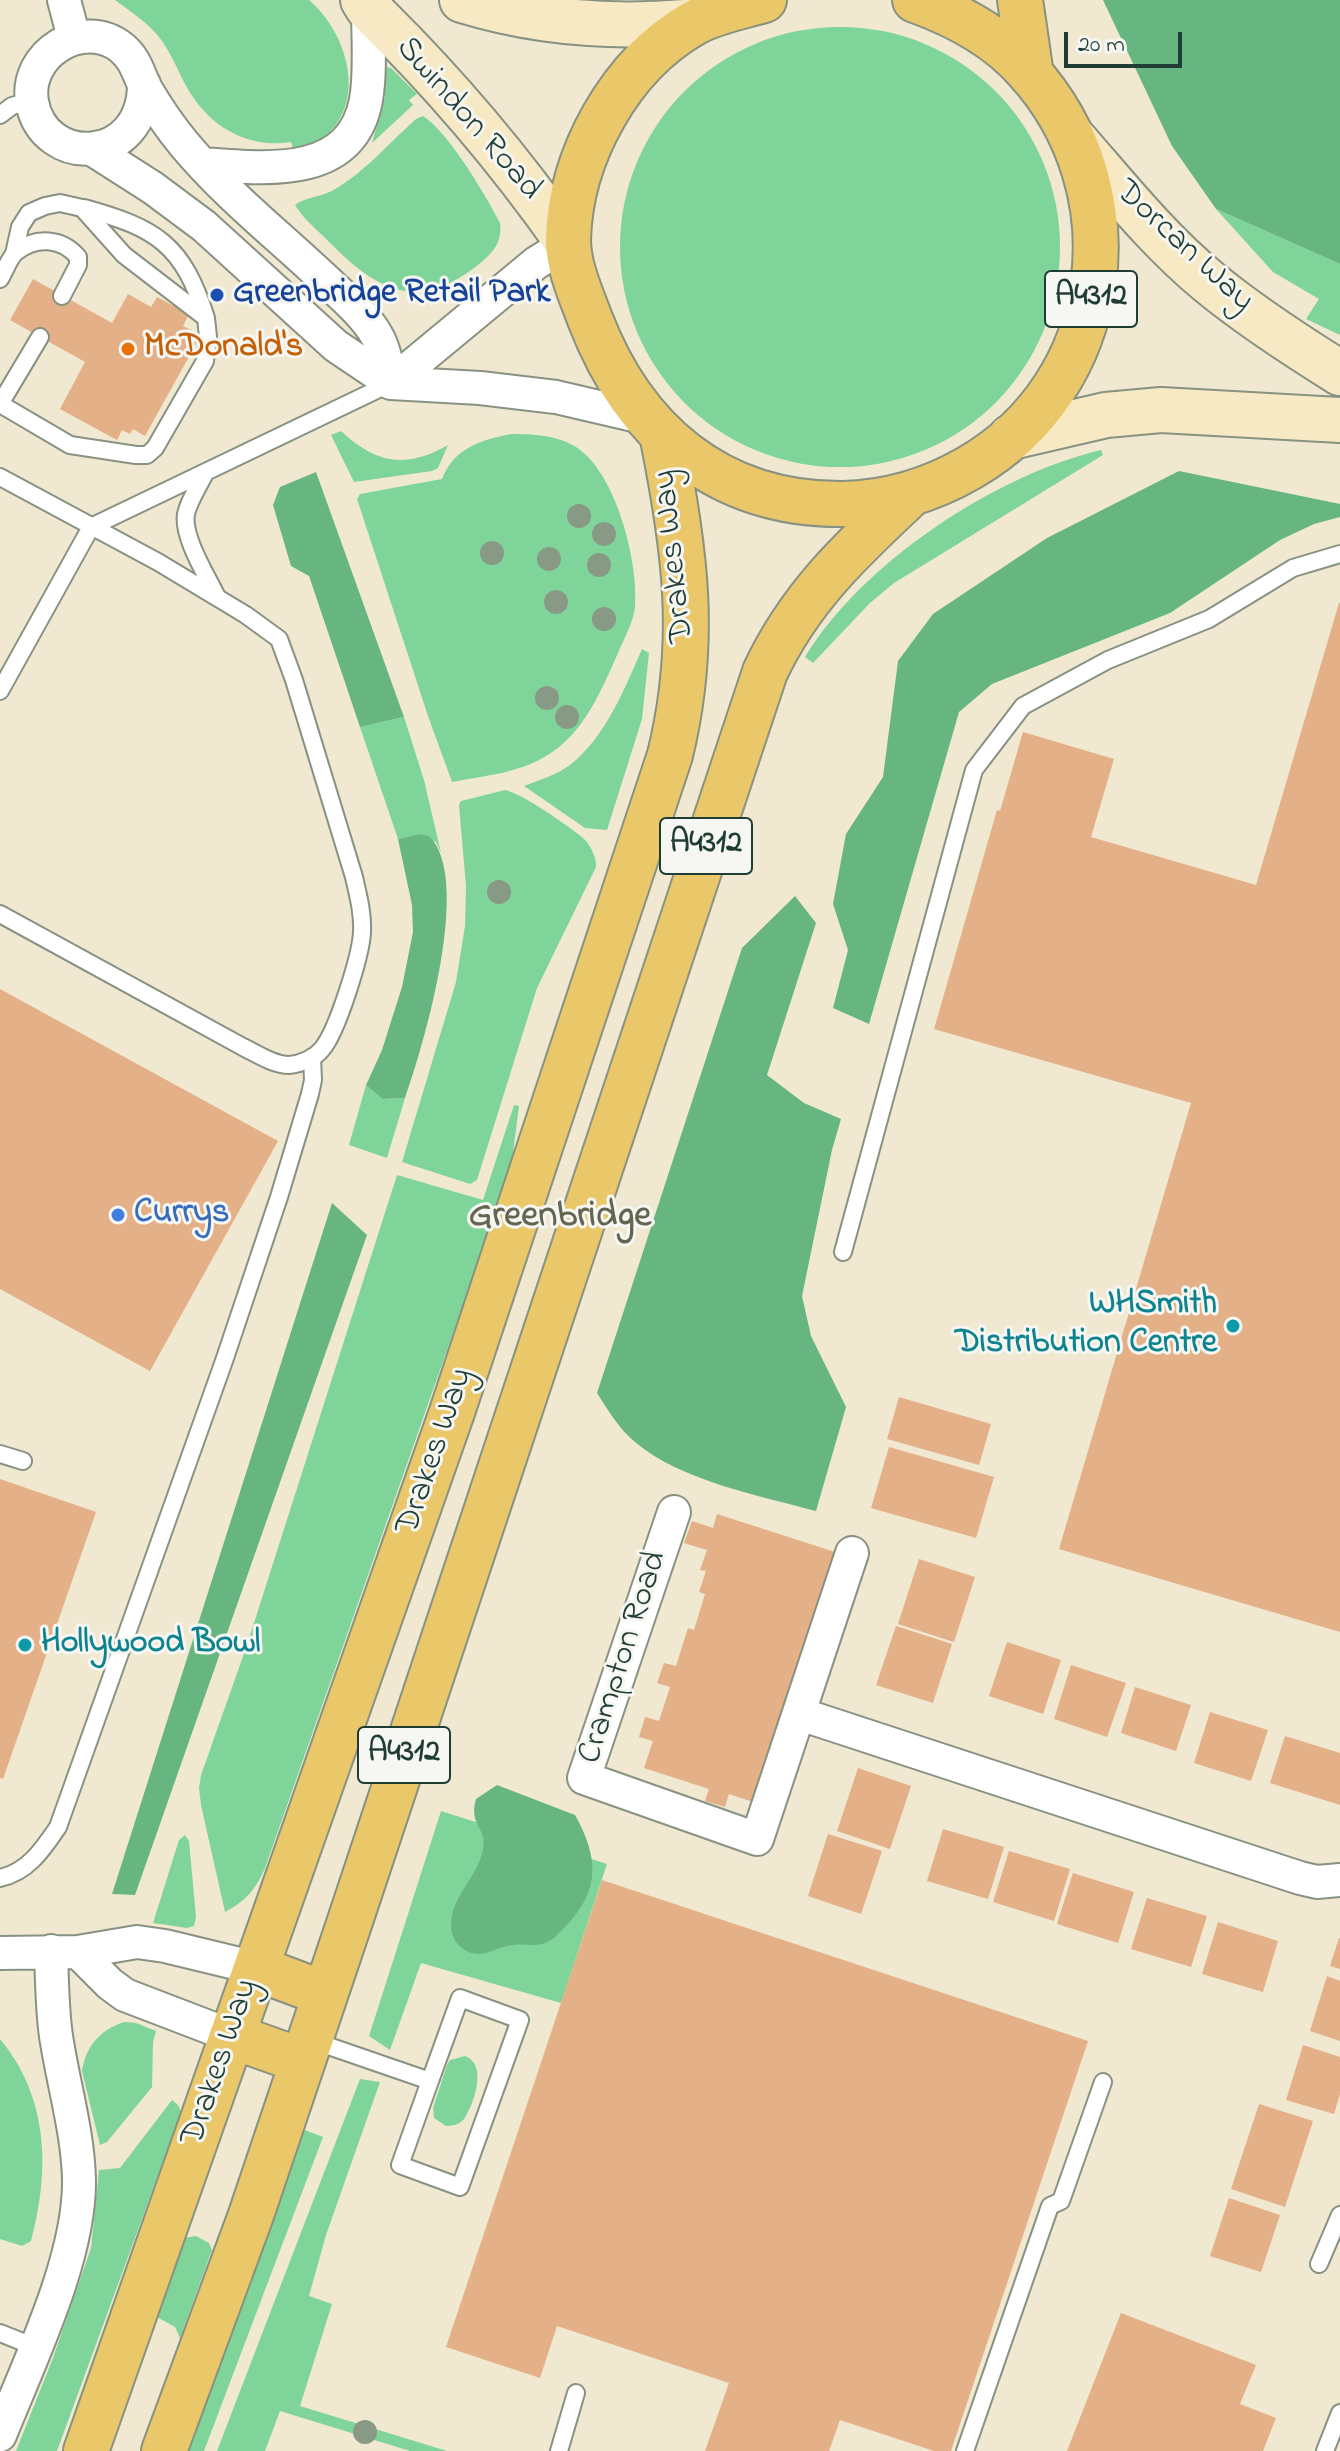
<!DOCTYPE html>
<style>
body{margin:0}
#map{position:relative;width:1340px;height:2451px;overflow:hidden;background:#f0e8d1;font-family:"Indie Flower",sans-serif}
canvas{display:block}
.scale{position:absolute;left:1064px;top:32px;width:118px;height:36px;box-sizing:border-box;border:4px solid #1f3d34;border-top:0;padding-left:10px;font-size:24px;line-height:28px;white-space:nowrap;color:#1f3d34;-webkit-text-stroke:6px #f6f6f2;paint-order:stroke}
</style>
<div id="map">
<canvas width="1340" height="2451"></canvas>
<div class="scale">20 m</div>
</div>
<script>
const ctx = document.querySelector('canvas').getContext('2d');
ctx.lineJoin = 'round';
function fillPath(path, color) { ctx.fillStyle = color; ctx.fill(path, 'evenodd'); }
function trace(path, color, width, dash) { ctx.strokeStyle = color; ctx.lineWidth = width; ctx.lineCap = dash ? 'butt' : 'round'; ctx.setLineDash(dash || []); ctx.stroke(path); }
function write(font, color, halo, rows, align = 'center') {
  ctx.font = font + ' "Indie Flower",sans-serif'; ctx.lineWidth = 6; ctx.setLineDash([]); ctx.textBaseline = 'middle'; ctx.strokeStyle = halo; ctx.fillStyle = color; for (const [text, x, y, turn = 0] of rows) {
    ctx.save(); ctx.translate(x, y); ctx.rotate((+turn || 0) * Math.PI / 180); ctx.textAlign = isNaN(turn) ? turn : align; if (halo) ctx.strokeText(text, 0, 0); ctx.fillText(text, 0, 0); ctx.restore();
  }
}
const green = new Path2D(`
 M115 0H309C342 28 364 86 336 125 325 139 310 146 295 153L291 142C245 149 207 125 185 84 178 70 171 54 162 41 149 23 132 13 115 0Z
 M620 247a220 220 0 1 1 440 0a220 220 0 1 1-440 0Z
 M387 67 391 68 417 94 409 100 413 105 372 143 385 97V68Z
 M423 116C449 133 485 194 500 223 503 244 490 256 474 268 414 313 375 288 329 242 318 230 303 219 295 205 305 197 323 197 335 189 365 172 390 142 416 119Z
 M1216 209 1340 264V335L1306 319 1319 299 1273 272Z
 M341 431C376 464 406 469 448 445L438 468 432 471 354 482 331 435Z
 M511 434C532 434 557 435 576 447 616 472 639 563 635 607 633 624 624 638 618 653 601 691 584 734 546 756 519 773 483 776 452 782L428 716 357 499 360 494 442 479C454 448 481 440 511 434Z
 M1101 450 1103 455 894 583 870 603 813 663 805 657C862 563 995 475 1101 450Z
 M642 649 649 653 642 719 607 830 585 828 524 786C540 780 556 775 570 765 605 738 625 688 642 649Z
 M404 717 424 780 441 853 436 842 418 834 398 839 360 727Z
 M505 790C523 794 567 825 583 838 590 844 597 858 596 867L537 988 477 1180 470 1184 402 1162 456 982 465 926 466 886 459 805 461 801Z
 M366 1085 382 1099 405 1098 387 1158 349 1145Z
 M514 1105 519 1106 511 1168 265 1868C256 1889 245 1902 225 1912L201 1805 199 1788 201 1775 246 1648 397 1175 483 1200Z
 M441 1811 607 1864 561 2003 421 1963 390 2050 369 2036Z
 M185 1835 189 1841 196 1917 194 1926 187 1928 153 1923 179 1840Z
 M124 2022 136 2023 156 2031 153 2042 152 2087 107 2142 100 2145 82 2071C86 2046 100 2030 124 2022Z
 M0 2039C49 2098 50 2171 31 2241L22 2246 0 2239Z
 M465 2056C488 2064 474 2104 464 2119 459 2125 452 2126 446 2126L434 2118 433 2108 447 2065 450 2060Z
 M360 2079 380 2082 326 2235 309 2296 332 2304 300 2406 447 2451H410L280 2411 265 2451H217Z
 M172 2100 178 2105 181 2112 57 2451H16L53 2358 91 2248 99 2170 120 2168Z
 M302 2129 323 2137 204 2451H186Z
 M196 2236 209 2243 212 2250 180 2338 175 2327 157 2317 184 2238Z`);
const forest = new Path2D(`
 M1103 0H1340V264L1216 209 1172 146Z
 M1179 471 1340 504V517L1314 524 1280 540 1170 613 992 684 959 712 869 1024 833 1008 848 950 833 904 846 834 883 777 898 661 933 614 1047 538Z
 M316 472 404 717 360 727 309 576 291 566 273 505 280 487Z
 M418 834 429 836C473 878 424 1045 405 1098L382 1099 366 1085 382 1050 402 987 413 932 412 905 398 839Z
 M795 896 816 923 767 1075 804 1103 841 1119 832 1150 802 1296 811 1336 846 1407 816 1511C760 1496 679 1480 635 1442 619 1429 608 1410 597 1393L742 948Z
 M332 1203 367 1235 135 1895 112 1894Z
 M497 1785 575 1815C598 1856 601 1889 567 1925 561 1930 556 1938 549 1941 537 1948 526 1943 513 1945 493 1947 481 1962 462 1948 456 1943 452 1937 451 1928 450 1896 477 1879 483 1850 488 1828 468 1826 476 1799Z`);
const building = new Path2D(`
 M33 279 112 323 128 294 151 307 157 297 189 314 183 326 201 335 145 436 133 429 130 434 122 430 117 440 60 409 85 362 10 320Z
 M1339 603H1340V1632L1059 1549 1191 1103 934 1029 997 810 1000 811 1023 732 1114 759 1091 837 1256 885Z
 M0 989 278 1141 150 1371 0 1289Z
 M899 1397 991 1424 979 1465 887 1439Z
 M889 1447 994 1477 976 1538 871 1508Z
 M0 1479 96 1512 3 1779 0 1778Z
 M717 1514 835 1552 783 1709 791 1712 778 1752 770 1749 753 1802 729 1794 725 1807 705 1801 709 1789 644 1768 653 1741 639 1737 645 1717 659 1721 670 1687 657 1683 664 1663 676 1666 688 1628 694 1630 705 1594 699 1592 706 1571 700 1570 707 1550 684 1543 692 1521 713 1528Z
 M919 1559 975 1577 954 1642 898 1624Z
 M896 1626 952 1644 933 1703 876 1685Z
 M1007 1642 1061 1660 1043 1714 989 1696Z
 M1071 1665 1126 1683 1107 1737 1054 1719Z
 M1135 1687 1191 1705 1176 1751 1121 1733Z
 M1210 1712 1268 1730 1251 1781 1194 1763Z
 M1285 1736 1340 1753V1805L1270 1783Z
 M858 1768 911 1786 890 1849 837 1831Z
 M943 1829 1004 1847 988 1899 927 1881Z
 M828 1834 882 1851 861 1914 808 1896Z
 M1009 1851 1070 1869 1054 1921 993 1902Z
 M1073 1873 1134 1892 1118 1943 1057 1924Z
 M602 1880 1088 2041 951 2451H934L840 2420 829 2451H705L729 2383 557 2326 540 2378 446 2347Z
 M1147 1898 1207 1916 1191 1967 1131 1949Z
 M1218 1922 1278 1941 1263 1992 1202 1974Z
 M1339 1938H1340V1969L1330 1966Z
 M1327 1976 1340 1981V2041L1310 2031Z
 M1303 2045 1340 2057V2094L1334 2114 1286 2100Z
 M1259 2104 1313 2121 1285 2207 1231 2189Z
 M1229 2198 1280 2215 1261 2272 1210 2256Z
 M1121 2313 1256 2365 1240 2404 1276 2418 1263 2451H1067Z`);
const lane = new Path2D(`
 M0 115 12 106 32 100
 M84 208C156 228 183 244 206 318
 M0 279C5 271 9 258 16 252 36 236 62 238 78 257V265L62 296
 M0 404 70 445 136 455H147L155 448 205 361 208 337 206 318 124 255 82 208 60 203 45 206 29 213 20 227 14 254
 M0 404 40 337
 M205 473C199 486 189 500 186 514 182 537 207 576 217 597
 M0 477 158 562 246 615 279 639 294 680 354 877C358 895 363 913 362 932 361 955 337 1032 322 1049 315 1058 301 1064 289 1065 274 1065 257 1054 243 1047L0 914
 M0 691 91 527 391 383
 M843 1252 974 770 1023 706 1108 660 1209 619 1293 568 1340 554
 M0 1454 23 1461
 M0 1878C28 1872 43 1849 58 1827L224 1361 279 1197 310 1094 313 1080 312 1057
 M311 2040 430 2081 400 2165 460 2187 520 2020 460 1998 430 2081
 M1319 2264 1340 2215
 M0 2333 35 2347
 M559 2451 576 2393
 M965 2451 1050 2206 1061 2201 1103 2082
 M1325 2451 1340 2413`);
const street = new Path2D(`
 M64 0 74 38
 M144 84C144 165 44 169 32 102 24 54 83 17 122 48 136 60 138 73 146 89 157 108 170 127 184 144 224 192 274 232 319 274 339 293 364 313 377 336 385 350 387 367 391 383
 M92 149 153 188 204 226 336 346 391 383 480 388 556 397 646 418
 M202 164C262 168 351 181 366 100 371 71 368 38 368 8
 M391 383 536 263 568 243
 M674 1512 584 1778 757 1839 852 1553
 M800 1714 1300 1878 1317 1882 1340 1880
 M78 1952 110 1984 125 1995 232 2036
 M0 1953 78 1952 137 1942 165 1946 256 1968
 M0 2435C29 2362 80 2259 79 2180 78 2132 63 2083 56 2036 52 2008 52 1979 51 1951`);
const secondary = new Path2D(`
 M363 0 368 8C444 82 507 156 568 243
 M462 0C540 24 616 29 696 21
 M1074 139C1117 188 1159 241 1209 282 1250 316 1295 345 1340 373
 M1011 437 1106 415 1161 410 1340 420`);
const primary = new Path2D(`
 M764 0C741 7 715 11 694 23 620 65 570 156 568 240 568 266 581 295 590 319 633 431 717 505 842 504 887 503 931 490 969 468 1113 385 1137 191 1027 70 997 36 957 15 915 0
 M1020 0 1031 75
 M256 1968 325 1994
 M232 2036 302 2061
 M86 2451 452 1412 670 755C698 641 685 548 662 434
 M164 2451 251 2215 349 1924 765 672C800 597 853 548 912 493`);
const trees = [
 [579,516],
 [604,534],
 [492,553],
 [549,559],
 [599,565],
 [556,602],
 [604,619],
 [547,698],
 [567,717],
 [499,892],
 [365,2432]
];
const markers = [
 [217,295,8,"#1a4fb4"],
 [128,349,8,"#e8710a"],
 [118,1215,8,"#3f7fe0"],
 [1233,1326,8,"#0f9aa8"],
 [25,1645,8,"#0f9aa8"]
];
const shields = [
 [1091,299,92],
 [706,846,92],
 [404,1755,92]
];
const shieldNames = [
 ["A4312",1091,299],
 ["A4312",706,846],
 ["A4312",404,1755]
];
const streetNames = [
 ["Swindon Road",467,120,49],
 ["Dorcan Way",1183,248,43],
 ["Drakes Way",676,556,-96],
 ["Drakes Way",437,1452,-71],
 ["Crampton Road",625,1658,-72],
 ["Drakes Way",222,2063,-71]
];
const transitNames = [
 ["Greenbridge Retail Park",233,295]
];
const foodNames = [
 ["McDonald's",144,349]
];
const shopNames = [
 ["Currys",134,1215]
];
const cultureNames = [
 ["WHSmith",1217,1306],
 ["Distribution Centre",1217,1345],
 ["Hollywood Bowl",41,1645,"left"]
];
const quarterNames = [
 ["Greenbridge",560,1219]
];
fillPath(green, '#7fd599');
fillPath(forest, '#67b681');
fillPath(building, '#e3b087');
trace(lane, '#889282', 20);
trace(street, '#889282', 36);
trace(secondary, '#889282', 48);
trace(primary, '#889282', 48);
trace(lane, '#fff', 16);
trace(street, '#fff', 32);
trace(secondary, '#f7e9c3', 44);
trace(primary, '#eac769', 44);
ctx.fillStyle = '#889a86';
for (const [x, y] of trees) { ctx.beginPath(); ctx.arc(x, y, 12, 0, 2 * Math.PI); ctx.fill(); }
for (const [x, y, r, color] of markers) { const dot = new Path2D(); dot.arc(x, y, r, 0, 2 * Math.PI); ctx.fillStyle = color; ctx.fill(dot); trace(dot, '#f6f6f2', 3); }
for (const [x, y, w] of shields) { const box = new Path2D(); box.roundRect(x - w / 2, y - 28, w, 56, 6); ctx.fillStyle = '#f6f6f2'; ctx.fill(box); trace(box, '#1f3d34', 2); }
write('bold 32px', '#1f3d34', null, shieldNames);
write('34px', '#1f3d34', '#f6f6f2', streetNames);
write('bold 34px', '#164399', '#f6f6f2', transitNames, 'left');
write('bold 34px', '#c56008', '#f6f6f2', foodNames, 'left');
write('bold 34px', '#366cbe', '#f6f6f2', shopNames, 'left');
write('bold 34px', '#0d838f', '#f6f6f2', cultureNames, 'right');
write('bold 38px', '#646551', '#f6f6f2', quarterNames);
</script>
